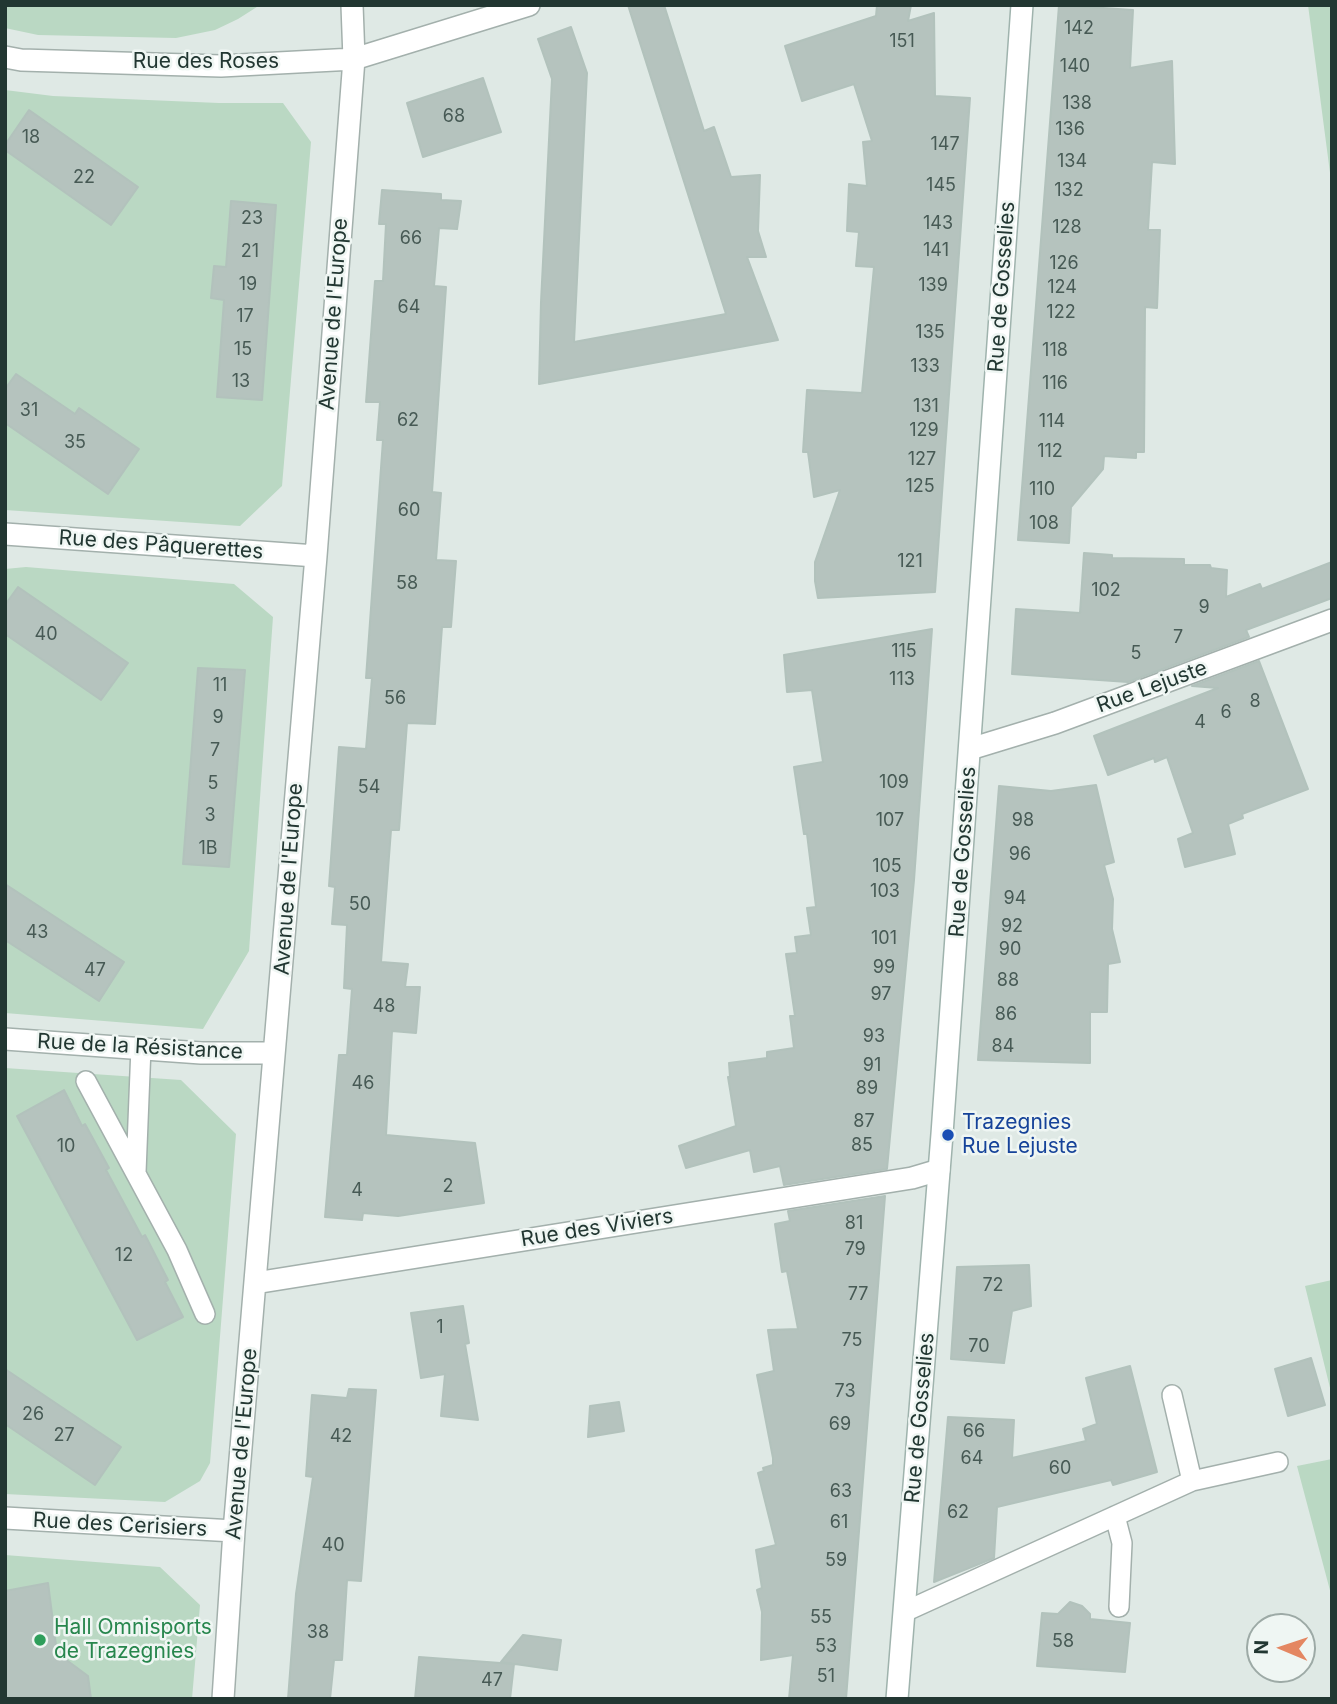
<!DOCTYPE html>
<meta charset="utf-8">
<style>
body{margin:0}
#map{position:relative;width:1337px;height:1704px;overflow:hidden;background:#dfe9e5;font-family:Inter,sans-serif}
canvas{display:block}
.frame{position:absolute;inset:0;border:7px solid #223732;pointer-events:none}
.north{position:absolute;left:1246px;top:1613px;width:70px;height:70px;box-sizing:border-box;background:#eff6f3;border:2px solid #9daaa6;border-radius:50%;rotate:272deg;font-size:19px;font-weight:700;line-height:28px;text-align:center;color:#223732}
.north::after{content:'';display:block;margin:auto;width:24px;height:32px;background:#e48762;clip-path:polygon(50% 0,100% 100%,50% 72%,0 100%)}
</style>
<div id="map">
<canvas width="1337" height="1704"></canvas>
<div class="frame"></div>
<div class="north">N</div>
</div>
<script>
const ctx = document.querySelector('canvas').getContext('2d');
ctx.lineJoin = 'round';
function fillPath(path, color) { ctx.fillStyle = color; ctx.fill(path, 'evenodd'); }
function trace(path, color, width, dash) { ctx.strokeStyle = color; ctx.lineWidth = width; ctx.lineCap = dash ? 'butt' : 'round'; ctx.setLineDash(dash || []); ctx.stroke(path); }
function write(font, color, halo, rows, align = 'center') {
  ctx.font = font + ' Inter,sans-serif'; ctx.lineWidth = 5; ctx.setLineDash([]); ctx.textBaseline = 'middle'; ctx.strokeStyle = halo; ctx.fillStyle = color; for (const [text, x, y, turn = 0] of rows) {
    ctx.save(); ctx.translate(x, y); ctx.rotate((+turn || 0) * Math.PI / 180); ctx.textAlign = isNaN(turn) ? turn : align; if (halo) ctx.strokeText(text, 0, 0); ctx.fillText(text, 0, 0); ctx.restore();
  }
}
const green = new Path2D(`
 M5 5H260L238 19 215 30 176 38 38 35 5 28Z
 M1308 5H1332V188Z
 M5 90 53 96 219 103H283L311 142 282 486 240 526 5 510Z
 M26 567 234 584 273 617 249 951 203 1029 5 1013V569Z
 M5 1068 181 1080 236 1134 210 1463 200 1481 165 1502 5 1494Z
 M1332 1280V1396L1305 1286Z
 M1332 1459V1598L1297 1466Z
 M5 1555 160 1567 200 1605 192 1699H5Z`);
const building = new Path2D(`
 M628 5H664L704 131 714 127 731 177 760 175 758 231 766 257H747L778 340 539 384 541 302 552 79 538 39 571 27 587 73 574 342 726 314Z
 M877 5H911L908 21 934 13 935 96 970 98 935 592 818 598 815 581V562L840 490 814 497 808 452H803L807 390 862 393 874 267 856 266 859 232 847 231 849 184 867 186 863 142 872 141 854 84 802 101 785 46 876 16Z
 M1059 5 1133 10 1130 68 1172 61 1175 164 1152 162 1148 230H1160L1157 308 1145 307 1144 452H1136V458L1104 456 1103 469 1071 507 1069 543 1018 540Z
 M483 78 501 132 423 157 407 103Z
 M29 110 138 187 111 225 5 150V145Z
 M382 190 441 194V200L461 201 457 229 439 228 434 286 446 287 432 492 441 493 436 560 456 561 451 627H442L435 724 407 723 399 830H391L381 962 408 964 405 987H420L416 1033 392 1031 386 1135 475 1143 484 1203 398 1216 363 1213 362 1220 325 1217 339 1055H347L352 989 344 988 347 925 332 924 335 887 329 886 339 747 366 749 372 678H366L383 440H377L380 402H366L375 281H383L386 224H379Z
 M231 201 276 205 262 400 217 397 224 300 211 298 214 266 226 267Z
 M16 374 75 414 79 408 139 449 108 494 5 423V389Z
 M1084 553 1112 555V558L1184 559V565H1210L1211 568 1227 570 1226 597 1260 584 1262 589 1332 562V598L1246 630 1249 637 1128 682 1012 674 1016 609 1080 613Z
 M18 587 128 663 101 700 5 634V605Z
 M932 629 914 880 887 1169 784 1185 780 1166 754 1172 750 1150 686 1168 679 1146 736 1126 728 1077H730L729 1063 767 1058V1052L794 1048 790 1016H795L786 954 797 953 795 937 811 935 807 908 816 907 807 834H804L794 767 823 762 812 690 787 692 784 655Z
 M1259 661 1308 789 1242 814 1243 818 1228 824 1235 854 1185 867 1178 839 1193 833 1167 757 1155 762 1154 758 1108 775 1094 736 1218 688 1192 686Z
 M198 668 245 670 229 867 183 864Z
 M1096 785 1114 862 1104 865 1113 899 1112 929 1120 962 1108 964 1107 1012H1090V1063L978 1060 999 786 1051 791Z
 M5 884 124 962 99 1001 5 940Z
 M64 1090 82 1126 85 1124 109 1168 106 1170 142 1237 145 1235 168 1280 165 1282 183 1317 137 1340 17 1116Z
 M885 1196 846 1699H789L793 1655 761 1660 762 1612 757 1590 762 1588 756 1550 776 1545 758 1473 764 1471 763 1468 773 1465V1458L757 1375 774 1371 768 1330 798 1329 787 1271 782 1272 775 1224 790 1221 788 1211Z
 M1029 1265 1031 1306 1012 1311 1004 1363 951 1359 957 1267Z
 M463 1306 469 1343 465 1344 478 1420 441 1416 445 1374 421 1378 411 1313Z
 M1311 1358 1325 1405 1288 1416 1275 1369Z
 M1130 1366 1157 1472 1113 1485 1111 1480 997 1507 994 1558 934 1582 948 1417 1014 1420 1012 1458 1086 1441 1083 1429 1097 1424 1086 1378Z
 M5 1369 121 1447 95 1485 5 1424Z
 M349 1389 376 1390 361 1581 347 1580 342 1660H334L330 1699H288L296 1594 313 1477 306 1476 312 1395 347 1398Z
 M619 1402 624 1431 588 1437 590 1406Z
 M48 1583 57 1653 88 1676 91 1699H5V1591Z
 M1070 1602 1082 1606 1090 1614V1619L1130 1623 1125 1672 1037 1666 1042 1613 1058 1614Z
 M523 1635 561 1640 557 1670 501 1662Z
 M419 1657 514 1664 510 1699H415Z`);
const service = new Path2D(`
 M86 1081 177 1250 205 1314
 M136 1172 141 1047
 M1172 1395 1192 1481
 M1115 1516 1122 1543 1119 1607
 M904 1612 1192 1481 1278 1462`);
const minor = new Path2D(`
 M5 57 21 60 221 66 354 59 529 5
 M5 534 316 556
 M970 749 1055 723 1332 620
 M5 1039 201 1053H274
 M255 1283 912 1178 939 1170
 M5 1518 234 1531
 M223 1699 234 1531 316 556 354 59 352 5`);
const secondary = new Path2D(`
 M897 1699 942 1134 1022 5`);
const markers = [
 [948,1135,7,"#1a4fb4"],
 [40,1640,7,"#2e9e5b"]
];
const numberNames = [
 ["142",1079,29],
 ["151",902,42],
 ["140",1075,67],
 ["138",1077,104],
 ["68",454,117],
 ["136",1070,130],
 ["18",31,138],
 ["147",945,145],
 ["134",1072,162],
 ["22",84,178],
 ["145",941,186],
 ["132",1069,191],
 ["23",252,219],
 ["143",938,224],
 ["128",1067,228],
 ["66",411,239],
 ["141",936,251],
 ["21",250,252],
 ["126",1064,264],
 ["19",248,285],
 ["139",933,286],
 ["124",1062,288],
 ["64",409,308],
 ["122",1061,313],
 ["17",245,317],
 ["135",930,333],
 ["15",243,350],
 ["118",1055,351],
 ["133",925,367],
 ["13",241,382],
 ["116",1055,384],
 ["131",926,407],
 ["31",29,411],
 ["62",408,421],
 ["114",1052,422],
 ["129",924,431],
 ["35",75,443],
 ["112",1050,452],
 ["127",922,460],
 ["125",920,487],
 ["110",1042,490],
 ["60",409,511],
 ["108",1044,524],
 ["121",910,562],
 ["58",407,584],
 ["102",1106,591],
 ["9",1204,608],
 ["40",46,635],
 ["7",1178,638],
 ["115",904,652],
 ["5",1136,654],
 ["113",902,680],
 ["11",220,686],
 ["56",395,699],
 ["8",1255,702],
 ["6",1226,713],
 ["9",218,718],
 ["4",1200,723],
 ["7",215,751],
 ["109",894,783],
 ["5",213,784],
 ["54",369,788],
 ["3",210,816],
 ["107",890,821],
 ["98",1023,821],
 ["1B",208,849],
 ["96",1020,855],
 ["105",887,867],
 ["103",885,892],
 ["94",1015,899],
 ["50",360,905],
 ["92",1012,927],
 ["43",37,933],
 ["101",884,939],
 ["90",1010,950],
 ["99",884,968],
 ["47",95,971],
 ["88",1008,981],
 ["97",881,995],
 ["48",384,1007],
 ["86",1006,1015],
 ["93",874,1037],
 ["84",1003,1047],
 ["91",872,1066],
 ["46",363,1084],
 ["89",867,1089],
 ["87",864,1122],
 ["85",862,1146],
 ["10",66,1147],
 ["2",448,1187],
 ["4",357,1191],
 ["81",854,1224],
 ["79",855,1250],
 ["12",124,1256],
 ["72",993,1286],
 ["77",858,1295],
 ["1",440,1328],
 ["75",852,1341],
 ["70",979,1347],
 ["73",845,1392],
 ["26",33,1415],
 ["69",840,1425],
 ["66",974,1432],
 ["27",64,1436],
 ["42",341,1437],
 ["64",972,1459],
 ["60",1060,1469],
 ["63",841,1492],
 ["62",958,1513],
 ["61",839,1523],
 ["40",333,1546],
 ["59",836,1561],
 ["55",821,1618],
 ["38",318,1633],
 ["58",1063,1642],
 ["53",826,1647],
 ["51",826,1677],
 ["47",492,1681]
];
const streetNames = [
 ["Rue des Roses",206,62],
 ["Rue de Gosselies",1002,287,-86],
 ["Avenue de l'Europe",334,314,-86],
 ["Rue des Pâquerettes",161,545,4],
 ["Rue Lejuste",1152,687,-20],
 ["Rue de Gosselies",963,852,-86],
 ["Avenue de l'Europe",289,879,-86],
 ["Rue de la Résistance",140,1047,3],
 ["Rue des Viviers",597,1228,-9],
 ["Rue de Gosselies",920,1418,-85],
 ["Avenue de l'Europe",242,1444,-85],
 ["Rue des Cerisiers",120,1525,3]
];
const transitNames = [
 ["Trazegnies",962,1123],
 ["Rue Lejuste",962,1147]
];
const leisureNames = [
 ["Hall Omnisports",54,1628],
 ["de Trazegnies",54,1652]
];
fillPath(green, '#bad8c3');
fillPath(building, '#b5c3be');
trace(building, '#b2c2bc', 2);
trace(service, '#a3b0ac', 22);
trace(minor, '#a3b0ac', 24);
trace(secondary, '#9fb3ad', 24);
trace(service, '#fff', 19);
trace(minor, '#fff', 21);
trace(secondary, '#fff', 21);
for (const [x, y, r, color] of markers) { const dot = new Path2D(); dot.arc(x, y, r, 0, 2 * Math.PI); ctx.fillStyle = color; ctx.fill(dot); trace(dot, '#eff6f3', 2.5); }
write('18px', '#475a55', null, numberNames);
write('21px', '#223732', '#eff6f3', streetNames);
write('21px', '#164399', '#eff6f3', transitNames, 'left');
write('21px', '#27864d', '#eff6f3', leisureNames, 'left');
</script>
